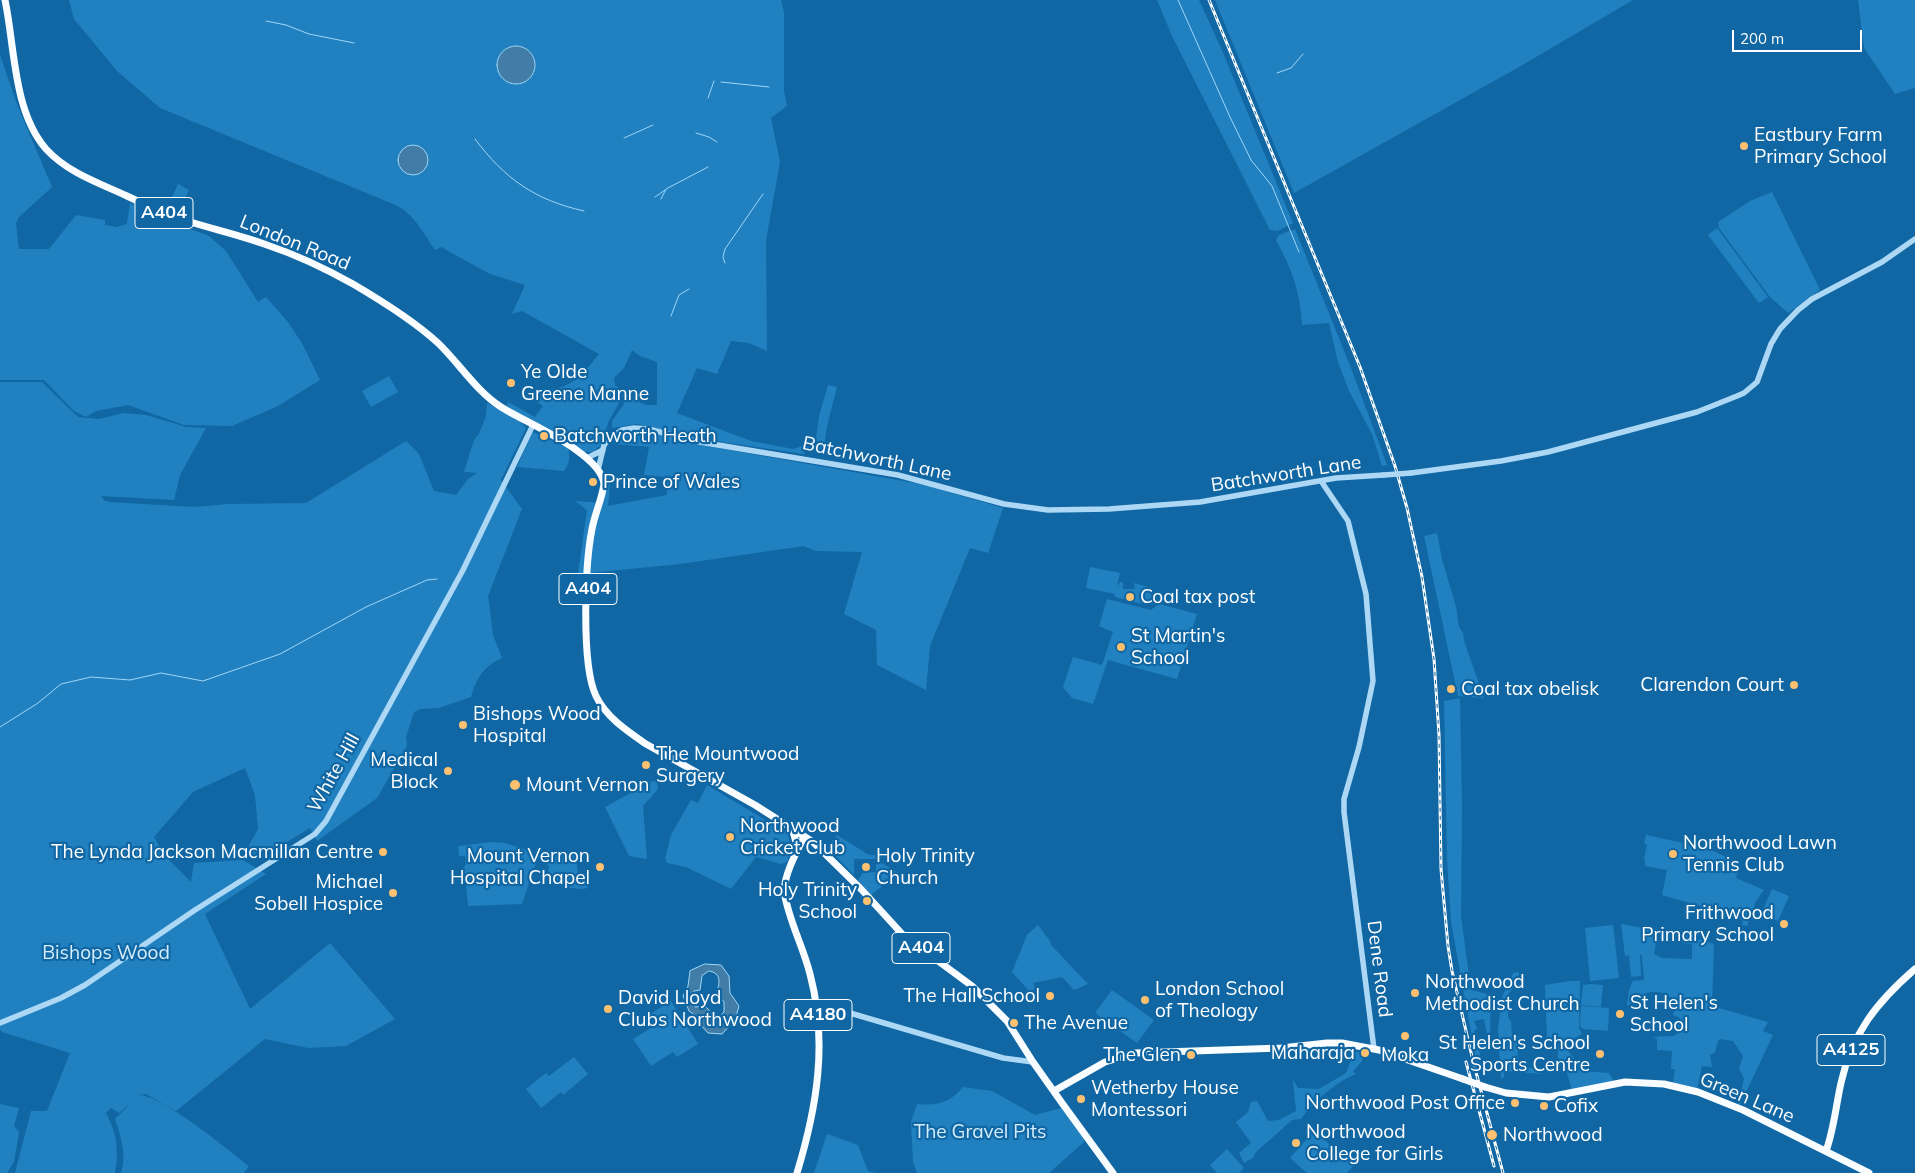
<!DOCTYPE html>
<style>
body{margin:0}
#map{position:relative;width:1915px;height:1173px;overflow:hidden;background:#1167a3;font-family:Mulish,sans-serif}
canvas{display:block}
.scale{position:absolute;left:1732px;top:30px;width:130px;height:22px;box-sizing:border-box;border:2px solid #fff;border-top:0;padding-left:6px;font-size:15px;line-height:18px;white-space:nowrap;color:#fff;-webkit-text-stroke:4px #1167a3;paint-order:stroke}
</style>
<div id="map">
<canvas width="1915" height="1173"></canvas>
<div class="scale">200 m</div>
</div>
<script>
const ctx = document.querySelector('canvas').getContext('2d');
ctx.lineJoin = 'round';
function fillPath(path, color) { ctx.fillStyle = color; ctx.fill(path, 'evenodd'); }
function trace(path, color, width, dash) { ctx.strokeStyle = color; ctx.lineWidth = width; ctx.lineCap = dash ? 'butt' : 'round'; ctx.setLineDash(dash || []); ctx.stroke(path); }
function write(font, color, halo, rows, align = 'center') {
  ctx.font = font + ' Mulish,sans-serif'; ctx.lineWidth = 4.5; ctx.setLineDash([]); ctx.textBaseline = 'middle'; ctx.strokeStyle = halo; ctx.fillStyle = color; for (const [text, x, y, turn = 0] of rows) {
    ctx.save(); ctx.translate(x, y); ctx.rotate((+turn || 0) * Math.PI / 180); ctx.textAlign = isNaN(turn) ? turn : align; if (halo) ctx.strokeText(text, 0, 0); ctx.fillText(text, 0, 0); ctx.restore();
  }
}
const green = new Path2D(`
 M69 0H781L784 12V91L787 106 771 118 780 162 766 240 767 351 749 343 731 341 717 374 697 368 677 413 751 441 793 449 805 445 804 454 715 441 636 424 612 428V421L628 398 647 405H657V362L640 356 632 350 624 368 614 378 615 385 625 392 608 423 602 444 593 452H584L507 408 508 402 535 417 543 406 532 399V391C567 391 578 381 599 354L522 311 512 314 525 285 490 274 441 247 435 250C424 234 415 216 398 206L160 108 117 71 74 19Z
 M1157 0H1199L1221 48 1293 223 1278 231 1270 230 1172 36Z
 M1215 0H1633L1519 67 1294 193Z
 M1858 0H1915V88L1895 94 1864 48Z
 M0 55 18 107 52 187 18 218 16 224 19 249H49L76 215 105 220V225L116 227 127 224 130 203 164 219 209 236 226 251 258 302 266 297 288 322 303 345 320 380 278 406 232 426 184 425 128 405 96 411 86 417 74 411 44 380H0Z
 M178 184 189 190 180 209 169 204Z
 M1772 192 1820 290 1788 313 1770 297 1719 228 1718 222 1750 201Z
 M1717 228 1768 297 1759 303 1708 235Z
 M1295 229 1351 368 1387 465 1382 466 1372 434 1349 391 1338 362 1329 323 1302 325C1301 294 1291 267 1276 240L1279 235Z
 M389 376 398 392 371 407 362 391Z
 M0 382H42L78 417 99 419 124 413 146 415 186 427 206 428 180 475 174 500 101 496 104 500 109 502 194 507 228 504 306 503 406 441 419 454 434 491 456 495 468 479 477 473 464 472 474 440 479 434 486 416 487 403 521 422 526 428 501 480 522 509 488 596 493 635 502 658C483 667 477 677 471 697L439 708 421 709 414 712 406 737 407 746 377 798 317 841 310 828 264 856H243L258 829 255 795 245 768 193 792 154 837 165 856 191 882 194 863 243 860 266 874 205 914 250 1009 330 943 395 1019 346 1046 308 1048 265 1039 176 1111 146 1094 138 1095C161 1094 228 1150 249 1166L244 1173H121C127 1155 121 1137 115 1119L131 1103 119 1113 111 1108 106 1113C117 1133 119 1151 115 1173H15L31 1111H47L70 1053 2 1032 0 1029Z
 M828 385 837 387 827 426 823 453 814 452 819 416Z
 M629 431H643L707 446 931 486 948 492 1003 508 988 553 970 548 930 646 926 690 877 665 876 630 844 614 862 552 816 551 804 546 680 564 578 574 587 510 575 501 602 503 606 476 611 475 608 506 667 495V477L644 475 649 447 614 444 620 433Z
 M533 432 568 448C570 457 570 463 564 471L517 467 531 435Z
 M1437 533 1442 559 1456 607 1459 627 1463 633 1464 641 1484 698 1458 696 1424 536Z
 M1090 567 1120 573 1117 587 1120 582H1123V589H1135L1134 583 1152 588 1153 598 1146 605 1115 597V594L1086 588Z
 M1107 599 1151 610 1159 604 1197 614 1177 679 1108 660 1093 704 1072 698 1063 687 1073 657 1102 665 1113 632 1099 626Z
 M1460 698 1462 807 1461 916 1471 990 1491 995 1490 1035H1487L1484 1019 1474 1021 1477 1029 1474 1031 1483 1066 1477 1065 1451 922 1447 859 1444 701Z
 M653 781H657L658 789 643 806 647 859 629 856 605 807Z
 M707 785 787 833 792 848 787 862 781 864 756 857 731 889 686 867 667 863 665 859 671 835 691 800 698 803Z
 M837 835 869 855H883L880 862 899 873 871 895 858 880 863 873 876 872V859H854V875L827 847Z
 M1646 835 1706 848 1740 863 1736 878 1764 890 1756 901 1747 926 1742 925 1743 921 1734 916 1662 895 1667 870 1645 866V861L1644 860 1647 844H1644Z
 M492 842 505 843 539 854 522 904 468 906 464 866 466 865 465 856H459L458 846Z
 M563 850 574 854V861L577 865 578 876 588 888 581 889 558 886 552 876H548L549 865 545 864 549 853 556 854Z
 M1772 889 1789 896 1778 921 1761 914Z
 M1621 924 1658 931 1654 954 1662 958 1692 959V944L1664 941 1665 932 1692 937 1714 944 1712 1006 1768 1022 1763 1031 1773 1035 1740 1105 1738 1104 1744 1079 1739 1068 1743 1056 1733 1041 1720 1039 1718 1041 1715 1052 1710 1055 1712 1067 1702 1066 1697 1089 1673 1083 1675 1069H1671L1672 1051 1657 1050V1039L1653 1037 1674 1036 1678 1033 1676 1030 1680 1018 1673 1015 1676 1002C1666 993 1657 989 1644 994L1643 1008 1627 1005 1629 990 1633 981 1644 980 1642 956 1640 954 1641 976 1631 977 1629 955 1625 956Z
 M1038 925 1050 941 1051 945 1088 984 1074 990 1062 977 1033 983 1035 988 1030 992 1012 972 1027 935Z
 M1613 925 1619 978 1590 981 1585 928Z
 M1519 972 1518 983 1508 994V1018L1511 1021 1512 1036H1519L1517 1067 1536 1068 1541 1070V1074L1504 1071V1078H1501L1498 1030 1502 997 1513 973Z
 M1570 981H1580L1579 1028 1582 1034C1571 1042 1559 1039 1547 1040L1545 985Z
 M1590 984 1603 985 1601 1007 1581 1005 1583 985Z
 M1112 990 1154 1020 1137 1043 1095 1013Z
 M671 1001 698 1044 677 1057 673 1052 651 1066 633 1039 656 1025 650 1014Z
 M1581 1006 1609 1008 1608 1031 1583 1029 1580 1026Z
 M1558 1047 1567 1049 1575 1060 1580 1061 1581 1071 1609 1073 1614 1082 1572 1090 1566 1069V1063L1558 1058Z
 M1354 1052H1362V1061L1353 1071 1356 1074C1337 1081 1312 1103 1301 1119L1292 1120 1256 1152 1253 1158 1244 1163 1239 1153 1251 1143 1236 1122 1248 1112 1251 1102 1257 1101 1268 1121 1279 1120 1296 1111 1293 1080 1298 1088 1319 1089 1346 1073Z
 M574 1057 588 1074 563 1095 561 1092 541 1108 526 1089 546 1073 549 1076Z
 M963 1087 992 1091 1035 1115 1061 1108 1084 1136V1142L1049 1173H917L913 1162 911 1122 917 1104C937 1106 950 1103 963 1087Z
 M0 1104 19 1108 14 1126 19 1132 14 1162 7 1173H0Z
 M1314 1131 1354 1165 1347 1173H1307L1290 1158Z
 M827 1134 858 1145 868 1171 875 1173H814Z
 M1227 1149 1244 1168 1239 1173H1217L1210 1165Z`);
const water = new Path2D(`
 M497 65a19 19 0 1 1 38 0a19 19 0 1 1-38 0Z
 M398 160a15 15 0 1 1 30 0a15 15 0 1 1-30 0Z
 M705 964 721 965 729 976 730 993 739 1006 735 1020 722 1034 708 1033 698 1022 699 1018 689 1011 683 996 688 986 690 971ZM709 971C722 973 720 984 716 993L724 1002V1012L717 1019 712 1018 709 1010 705 1006 695 1007 693 1001 694 991 700 990 702 976Z`);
const stream = new Path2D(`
 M1178 0 1230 117 1251 160 1272 186 1299 252
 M266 21 286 25 309 34 354 43
 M1277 73 1291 68 1303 54
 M721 82 769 87
 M708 98 714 81
 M696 133 709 137 717 142
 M624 138 653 125
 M475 139C505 179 535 200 584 211
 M655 197 665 190
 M661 199 666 189 708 167
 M725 263 723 257 725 249 763 194
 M671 316 679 295 689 289
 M0 727 38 703 61 684 91 677 130 680 161 673 203 681 280 654 366 607 427 580 437 579`);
const minor = new Path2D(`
 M587 458 603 450
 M598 470 604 445 611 437 622 430 634 428 648 429 700 442 898 475 1004 504 1048 510 1109 509 1200 502 1336 478 1384 475
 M1411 473 1501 461 1548 452 1697 412 1737 396 1744 393 1757 382 1771 344 1780 329 1798 310 1812 299 1882 262 1915 239
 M1321 481 1348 521 1366 594 1373 681 1359 747 1344 799V812L1374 1049
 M816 1003 1003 1058 1033 1062
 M0 1023 61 998 85 985 195 910 315 834 326 821 463 570 533 425`);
const major = new Path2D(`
 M5 0C15 47 13 111 46 149 68 173 99 183 127 196 146 205 165 214 184 220 212 229 240 235 267 245 294 254 328 270 353 284 382 301 413 320 438 343 459 363 476 391 501 407 526 423 601 453 604 484 602 499 595 513 592 529 585 564 581 665 596 696 606 717 627 731 646 744L755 805 813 842 861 889 903 935 972 986 1007 1021 1033 1062 1062 1103 1113 1173
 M792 828 796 842 797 851
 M1485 1087 1506 1093 1549 1097 1625 1082 1664 1084 1698 1092 1743 1110 1869 1173
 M1054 1091 1105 1062 1135 1053 1281 1048 1327 1043H1342L1379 1050 1463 1079
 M1826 1151C1834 1129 1836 1105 1841 1083 1852 1033 1877 1002 1915 969
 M797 1173C817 1107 828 1042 810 974 803 946 788 919 784 891 785 873 796 853 804 837`);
const rail = new Path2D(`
 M1209 0 1360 367 1395 466 1407 508 1422 577 1434 659 1439 735 1441 869 1448 946 1452 971 1473 1061 1503 1173
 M1466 1062 1494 1166`);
const minorBridge = new Path2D(`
 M1384 475 1411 473`);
const majorBridge = new Path2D(`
 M1463 1079 1485 1087`);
const markers = [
 [1744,146,5,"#ffc070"],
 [511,383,5,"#ffc070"],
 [544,436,5,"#ffc070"],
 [593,482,5,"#ffc070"],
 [1130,597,5,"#ffc070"],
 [1121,647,5,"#ffc070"],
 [1794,685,5,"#ffc070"],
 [1451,689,5,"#ffc070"],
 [463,725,5,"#ffc070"],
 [646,765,5,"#ffc070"],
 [448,771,5,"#ffc070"],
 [515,785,6,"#ffc070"],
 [730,837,5,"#ffc070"],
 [383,852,5,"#ffc070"],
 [1673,854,5,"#ffc070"],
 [600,867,5,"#ffc070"],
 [866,867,5,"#ffc070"],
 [393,893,5,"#ffc070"],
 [867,901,5,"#ffc070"],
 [1784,924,5,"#ffc070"],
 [1415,993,5,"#ffc070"],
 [1050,996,5,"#ffc070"],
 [1145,1000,5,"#ffc070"],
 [608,1009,5,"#ffc070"],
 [1620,1014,5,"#ffc070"],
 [1014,1023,5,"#ffc070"],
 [1405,1036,5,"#ffc070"],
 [1365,1053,5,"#ffc070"],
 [1600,1054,5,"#ffc070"],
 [1191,1055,5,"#ffc070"],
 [1081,1099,5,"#ffc070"],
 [1515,1103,5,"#ffc070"],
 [1544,1106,5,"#ffc070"],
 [1492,1135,6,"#ffc070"],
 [1296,1143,5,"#ffc070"]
];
const shields = [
 [164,213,58],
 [588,589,58],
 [921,948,58],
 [818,1015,68],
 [1851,1050,68]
];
const shieldNames = [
 ["A404",164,213],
 ["A404",588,589],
 ["A404",921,948],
 ["A4180",818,1015],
 ["A4125",1851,1050]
];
const poiNames = [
 ["Eastbury Farm",1754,135],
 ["Primary School",1754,157],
 ["Ye Olde",521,372],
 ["Greene Manne",521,394],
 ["Batchworth Heath",554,436],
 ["Prince of Wales",603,482],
 ["Coal tax post",1140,597],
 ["St Martin's",1131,636],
 ["School",1131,658],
 ["Clarendon Court",1784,685,"right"],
 ["Coal tax obelisk",1461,689],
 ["Bishops Wood",473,714],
 ["Hospital",473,736],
 ["The Mountwood",656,754],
 ["Surgery",656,776],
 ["Medical",438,760,"right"],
 ["Block",438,782,"right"],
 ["Mount Vernon",526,785],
 ["Northwood",740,826],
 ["Cricket Club",740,848],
 ["Northwood Lawn",1683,843],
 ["Tennis Club",1683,865],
 ["The Lynda Jackson Macmillan Centre",373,852,"right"],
 ["Mount Vernon",590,856,"right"],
 ["Hospital Chapel",590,878,"right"],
 ["Holy Trinity",876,856],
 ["Church",876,878],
 ["Michael",383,882,"right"],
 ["Sobell Hospice",383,904,"right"],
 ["Holy Trinity",857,890,"right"],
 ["School",857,912,"right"],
 ["Frithwood",1774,913,"right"],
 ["Primary School",1774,935,"right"],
 ["Northwood",1425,982],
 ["Methodist Church",1425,1004],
 ["London School",1155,989],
 ["of Theology",1155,1011],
 ["The Hall School",1040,996,"right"],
 ["David Lloyd",618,998],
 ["Clubs Northwood",618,1020],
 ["St Helen's",1630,1003],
 ["School",1630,1025],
 ["The Avenue",1024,1023],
 ["St Helen's School",1590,1043,"right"],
 ["Sports Centre",1590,1065,"right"],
 ["Maharaja",1355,1053,"right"],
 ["The Glen",1181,1055,"right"],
 ["Moka",1405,1055,"center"],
 ["Wetherby House",1091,1088],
 ["Montessori",1091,1110],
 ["Northwood Post Office",1505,1103,"right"],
 ["Cofix",1554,1106],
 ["Northwood",1306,1132],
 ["College for Girls",1306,1154],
 ["Northwood",1503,1135]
];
const streetNames = [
 ["London Road",295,243,22],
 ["Batchworth Lane",877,459,12],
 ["Batchworth Lane",1286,474,-9],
 ["White Hill",334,773,-61],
 ["Dene Road",1379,969,83],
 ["Green Lane",1747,1098,23]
];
const parkNames = [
 ["Bishops Wood",106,953],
 ["The Gravel Pits",980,1132]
];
fillPath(green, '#2181c0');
fillPath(water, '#427da7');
trace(water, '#9ed6f8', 1);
trace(stream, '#9ed6f8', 1);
trace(minor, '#acd8f5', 5.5);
trace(major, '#fafdff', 7);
trace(rail, '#fff', 3);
trace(rail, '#1167a3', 1, [4]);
trace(minorBridge, '#acd8f5', 5.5);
trace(majorBridge, '#fafdff', 7);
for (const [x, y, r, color] of markers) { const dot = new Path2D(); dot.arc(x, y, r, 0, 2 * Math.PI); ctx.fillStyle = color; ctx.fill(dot); trace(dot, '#1167a3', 2); }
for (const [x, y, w] of shields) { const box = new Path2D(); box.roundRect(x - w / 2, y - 15.5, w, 31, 4); ctx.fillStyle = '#1167a3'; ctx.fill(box); trace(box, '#fff', 1); }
write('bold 18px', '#fff', null, shieldNames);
write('19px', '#fff', '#1167a3', poiNames, 'left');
write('19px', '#fff', '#1167a3', streetNames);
write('19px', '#d5eefe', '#1167a3', parkNames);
</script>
